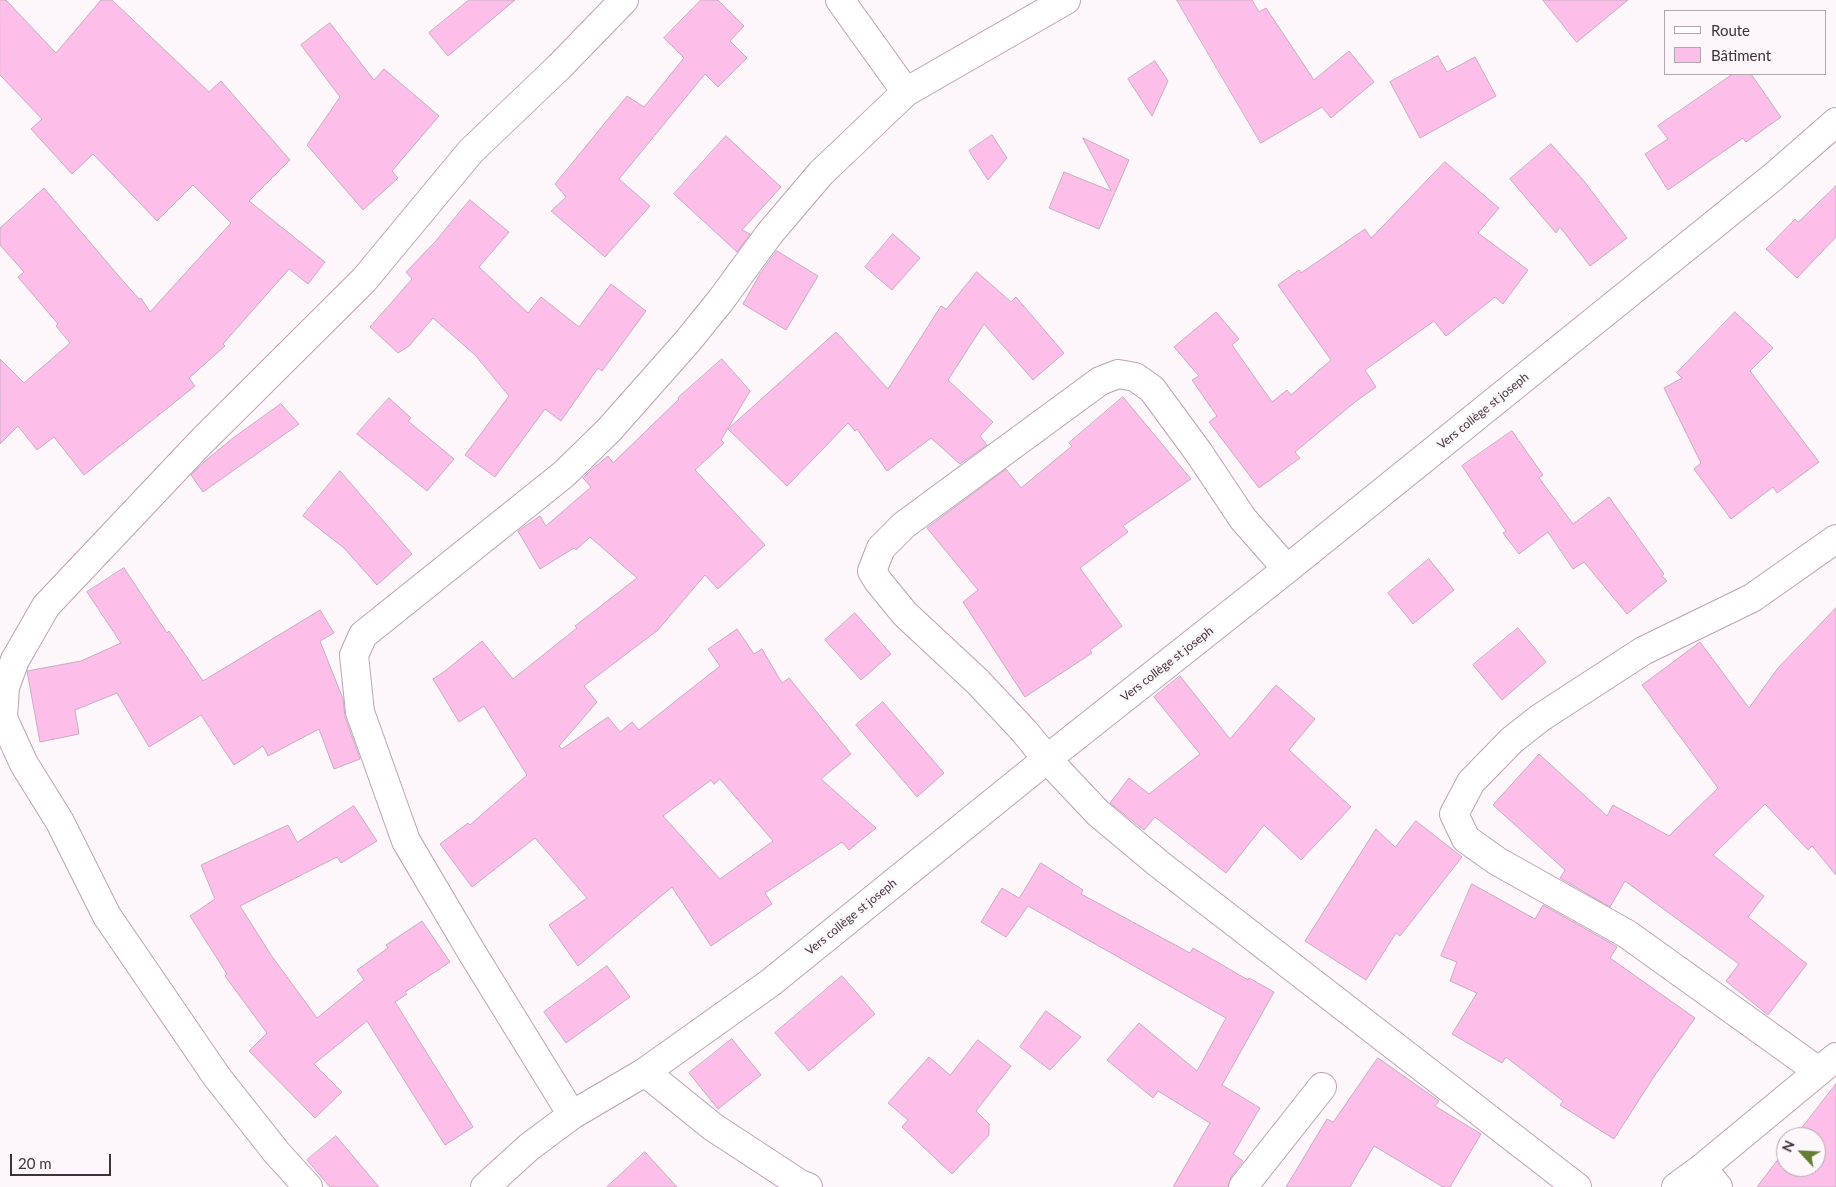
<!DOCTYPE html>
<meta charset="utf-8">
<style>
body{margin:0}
#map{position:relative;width:1836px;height:1187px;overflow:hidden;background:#fdf6fb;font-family:Lato,sans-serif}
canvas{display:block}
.legend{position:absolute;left:1664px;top:10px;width:162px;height:65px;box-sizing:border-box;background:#fdf6fb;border:1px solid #b1a8ae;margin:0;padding:6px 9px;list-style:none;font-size:15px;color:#3f323b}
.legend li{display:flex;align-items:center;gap:10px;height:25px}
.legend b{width:25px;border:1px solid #b1a8ae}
.north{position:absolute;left:1776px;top:1127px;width:50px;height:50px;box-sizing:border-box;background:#fdf6fb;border:1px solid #b1a8ae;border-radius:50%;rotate:295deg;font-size:14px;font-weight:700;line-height:20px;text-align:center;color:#3f323b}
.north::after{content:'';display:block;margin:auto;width:18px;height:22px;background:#637e32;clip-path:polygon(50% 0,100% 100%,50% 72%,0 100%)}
.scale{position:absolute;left:10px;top:1154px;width:101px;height:22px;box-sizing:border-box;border:2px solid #3f323b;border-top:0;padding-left:6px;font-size:15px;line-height:18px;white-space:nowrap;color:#3f323b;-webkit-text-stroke:4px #fdf6fb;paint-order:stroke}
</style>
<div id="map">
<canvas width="1836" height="1187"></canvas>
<ul class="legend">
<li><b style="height:6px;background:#fff"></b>Route</li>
<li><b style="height:14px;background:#fdbfe9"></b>Bâtiment</li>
</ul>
<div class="north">N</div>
<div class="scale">20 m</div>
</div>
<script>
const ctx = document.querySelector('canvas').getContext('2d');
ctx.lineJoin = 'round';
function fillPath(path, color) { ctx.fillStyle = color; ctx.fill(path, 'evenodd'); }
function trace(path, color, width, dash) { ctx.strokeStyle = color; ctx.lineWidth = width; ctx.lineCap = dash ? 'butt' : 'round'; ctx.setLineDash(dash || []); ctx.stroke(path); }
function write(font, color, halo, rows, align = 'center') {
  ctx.font = font + ' Lato,sans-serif'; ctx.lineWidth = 4.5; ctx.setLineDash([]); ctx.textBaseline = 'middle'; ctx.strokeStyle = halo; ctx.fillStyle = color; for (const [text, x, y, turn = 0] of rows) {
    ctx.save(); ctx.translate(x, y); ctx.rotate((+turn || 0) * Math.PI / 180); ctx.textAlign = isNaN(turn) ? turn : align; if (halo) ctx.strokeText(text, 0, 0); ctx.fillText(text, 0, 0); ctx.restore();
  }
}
const building = new Path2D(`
 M0 0H6L56 53 101 0H112L209 92 221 81 290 160 249 201 325 262 308 284 289 269 223 344 225 346 189 378 195 386 84 475 54 437 37 450 18 426 0 444V359L24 383 70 343 56 326 58 324 18 277 24 272 0 245V228L44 188 117 274 139 299 141 298 150 312 231 223 193 185 157 221 93 154 72 174 31 129 42 119 0 75Z
 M469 0H515L448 56 429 33Z
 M701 0H718L744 26 730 41 747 58 718 87 705 74 619 179 650 206 605 257 551 211 566 197 555 184 627 96 644 107 684 58 664 38Z
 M1177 0H1252L1259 12 1266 8 1314 80 1349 51 1374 82 1331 118 1322 107 1261 143Z
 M1543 0H1628L1577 42Z
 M330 23 374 80 384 69 439 116 392 171 398 178 363 210 307 145 340 97 301 45Z
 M1438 56 1447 72 1475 57 1496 96 1420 138 1390 82Z
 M1155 61 1168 81 1152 116 1128 79Z
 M1733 74H1751L1781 117 1746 142 1743 138 1668 190 1645 154 1668 139 1658 126Z
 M992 135 1007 158 988 180 969 151Z
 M726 136 781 187 742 230 750 234 737 252 674 194Z
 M1083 138 1129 160 1099 229 1049 208 1064 172 1111 191Z
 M1551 144 1584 181 1627 238 1590 266 1560 227 1556 233 1510 179Z
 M1445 162 1499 208 1478 233 1528 270 1503 304 1495 297 1446 336 1434 321 1365 370 1376 387 1355 402 1295 452 1300 458 1259 488 1209 422 1217 416 1192 380 1199 376 1174 347 1216 312 1239 339 1232 345 1272 402 1287 390 1291 395 1331 360 1278 285 1299 270 1301 273 1365 229 1371 238Z
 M1836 186V237L1797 278 1766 249 1795 219 1798 222Z
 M470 200 509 232 479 267 528 313 541 297 579 327 611 284 646 311 602 371 598 368 561 421 545 409 495 477 465 455 509 396 475 355 433 318 409 346 398 353 370 327 412 279 406 272 434 243Z
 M893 234 920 258 892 290 865 267Z
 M777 251 818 276 786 330 743 304 760 274Z
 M977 272 1011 302 1016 297 1064 353 1033 380 984 324 948 380 993 422 980 436 987 445 960 464 931 438 887 471 857 429 855 431 848 423 787 486 728 429 836 332 888 389 941 306 946 309Z
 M1735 312 1773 348 1750 371 1819 462 1777 493 1773 487 1731 519 1694 469 1701 463 1664 388 1682 378 1677 373Z
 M722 359 750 391 721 440 724 443 695 470 765 545 718 589 705 575 658 630 584 686 597 702 559 746 562 749 608 717 620 732 632 722 639 730 720 666 708 649 737 629 754 654 762 649 782 683 789 678 851 754 821 779 876 828 849 850 842 842 765 893 772 904 711 946 672 887 578 966 549 925 587 898 535 838 472 887 440 844 468 823 470 825 527 775 484 706 459 722 433 679 445 671 482 641 513 679 577 628 575 626 637 578 590 537 576 550 574 548 540 569 518 531 540 516 546 526 591 487 583 478 591 470 608 456 613 463 679 399 678 398ZM720 779 773 841 720 879 663 816 711 780 714 784Z
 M1123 397 1191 479 1123 526 1128 532 1080 568 1122 626 1090 650 1092 653 1025 697 963 602 978 590 927 528 1006 469 1021 488 1072 446 1069 443Z
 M389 398 411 418 408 421 454 459 427 491 357 434Z
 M281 404 299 424 203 492 191 475 204 462 233 438Z
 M1512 431 1543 475 1539 478 1573 524 1609 497 1664 574 1662 576 1667 581 1627 614 1584 562 1573 569 1548 532 1519 554 1503 533 1506 531 1462 466Z
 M340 471 412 554 377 585 344 548 303 516Z
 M1429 559 1454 590 1413 624 1388 593Z
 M124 568 167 633 169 631 203 681 320 610 334 633 320 641 343 699 345 717 360 759 334 769 319 729 268 756 263 746 234 765 201 715 149 747 117 693 75 710 79 734 40 742 27 671 81 661 121 643 87 592Z
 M1836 608V875L1812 846 1808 850 1765 804 1713 855 1764 896 1748 917 1807 964 1768 1015 1726 981 1739 964 1625 881 1610 907 1560 878 1565 870 1493 805 1539 754 1607 816 1613 805 1669 836 1718 788 1642 685 1700 642 1749 708 1778 668Z
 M855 613 891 654 861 680 825 640Z
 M1518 628 1546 662 1502 700 1473 665Z
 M1180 676 1230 739 1276 685 1315 719 1289 750 1351 807 1301 860 1264 825 1226 873 1155 817 1144 830 1110 803 1129 778 1149 794 1200 754 1154 697Z
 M883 702 944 773 917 797 856 725Z
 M354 806 377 841 341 863 337 857 240 906 271 955 317 1018 364 980 357 970 388 948 386 945 422 921 450 962 405 992 407 994 395 1002 473 1127 445 1145 367 1021 314 1064 342 1092 315 1118 249 1051 267 1033 225 976 227 974 190 916 215 899 201 865 288 825 297 842Z
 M1416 821 1462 857 1400 936 1396 933 1366 980 1305 941 1376 829 1395 847Z
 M1041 863 1083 890 1081 894 1190 953 1193 948 1248 980 1249 978 1274 992 1222 1085 1260 1108 1233 1154 1243 1161 1231 1177 1228 1187H1173L1210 1123 1158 1091 1153 1098 1107 1060 1139 1023 1197 1071 1226 1018 1028 906 1006 937 981 922 1002 888 1019 898Z
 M1472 884 1535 919 1543 905 1607 941 1617 947 1610 958 1695 1018 1653 1078 1614 1139 1560 1105 1563 1101 1506 1057 1502 1063 1452 1034 1477 993 1450 981 1457 962 1441 956Z
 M607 966 630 997 566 1043 544 1012Z
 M842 976 875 1014 809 1071 775 1033Z
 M1046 1011 1081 1037 1050 1070 1020 1047Z
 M732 1039 761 1075 718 1109 689 1073Z
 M978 1040 1011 1066 976 1111 989 1124V1135L952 1174 902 1127 908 1120 888 1103 929 1057 950 1075Z
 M1378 1058 1439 1101 1435 1106 1481 1134 1450 1187H1443L1374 1146 1350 1187H1286L1327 1119 1333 1122Z
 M1836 1084V1187H1757L1786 1149V1167H1816V1137H1795Z
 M336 1136 379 1187H330L307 1160Z
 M645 1152 677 1187H607Z`);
const minor = new Path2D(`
 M840 0 906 92
 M1287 569 1243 519 1199 453 1152 389 1135 377 1118 374 1100 381 904 525 881 548 872 571 878 581 905 614 978 682 1024 731 1047 759 1098 813 1159 864 1577 1187
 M1818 1071 1627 934 1497 861 1466 839 1454 814 1471 782 1512 740 1540 718 1643 651 1752 598 1836 539
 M645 1072 713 1127 800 1184 808 1187
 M572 1115 471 951 406 841 360 712 354 655 363 635 564 474 609 430 687 342 721 300 770 233 821 173 906 92 1066 0
 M1702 1168 1718 1187
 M308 1187 277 1153 217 1077 107 916 60 822 24 764 3 718 5 687 15 660 46 606 201 442 364 280 471 151 559 67 624 0
 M485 1187 529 1147 572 1115 645 1072 770 983 1047 759 1287 569 1773 177 1836 122
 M1243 1187 1322 1087
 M1676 1187 1702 1168 1836 1057`);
const streetNames = [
 ["Vers collège st joseph",1483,411,-39],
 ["Vers collège st joseph",1167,664,-38],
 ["Vers collège st joseph",851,917,-39]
];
fillPath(building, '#fdbfe9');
trace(building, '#caabc0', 1);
trace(minor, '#bfa1b5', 30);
trace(minor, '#fff', 28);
write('12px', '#3f323b', '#fdf6fb', streetNames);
</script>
